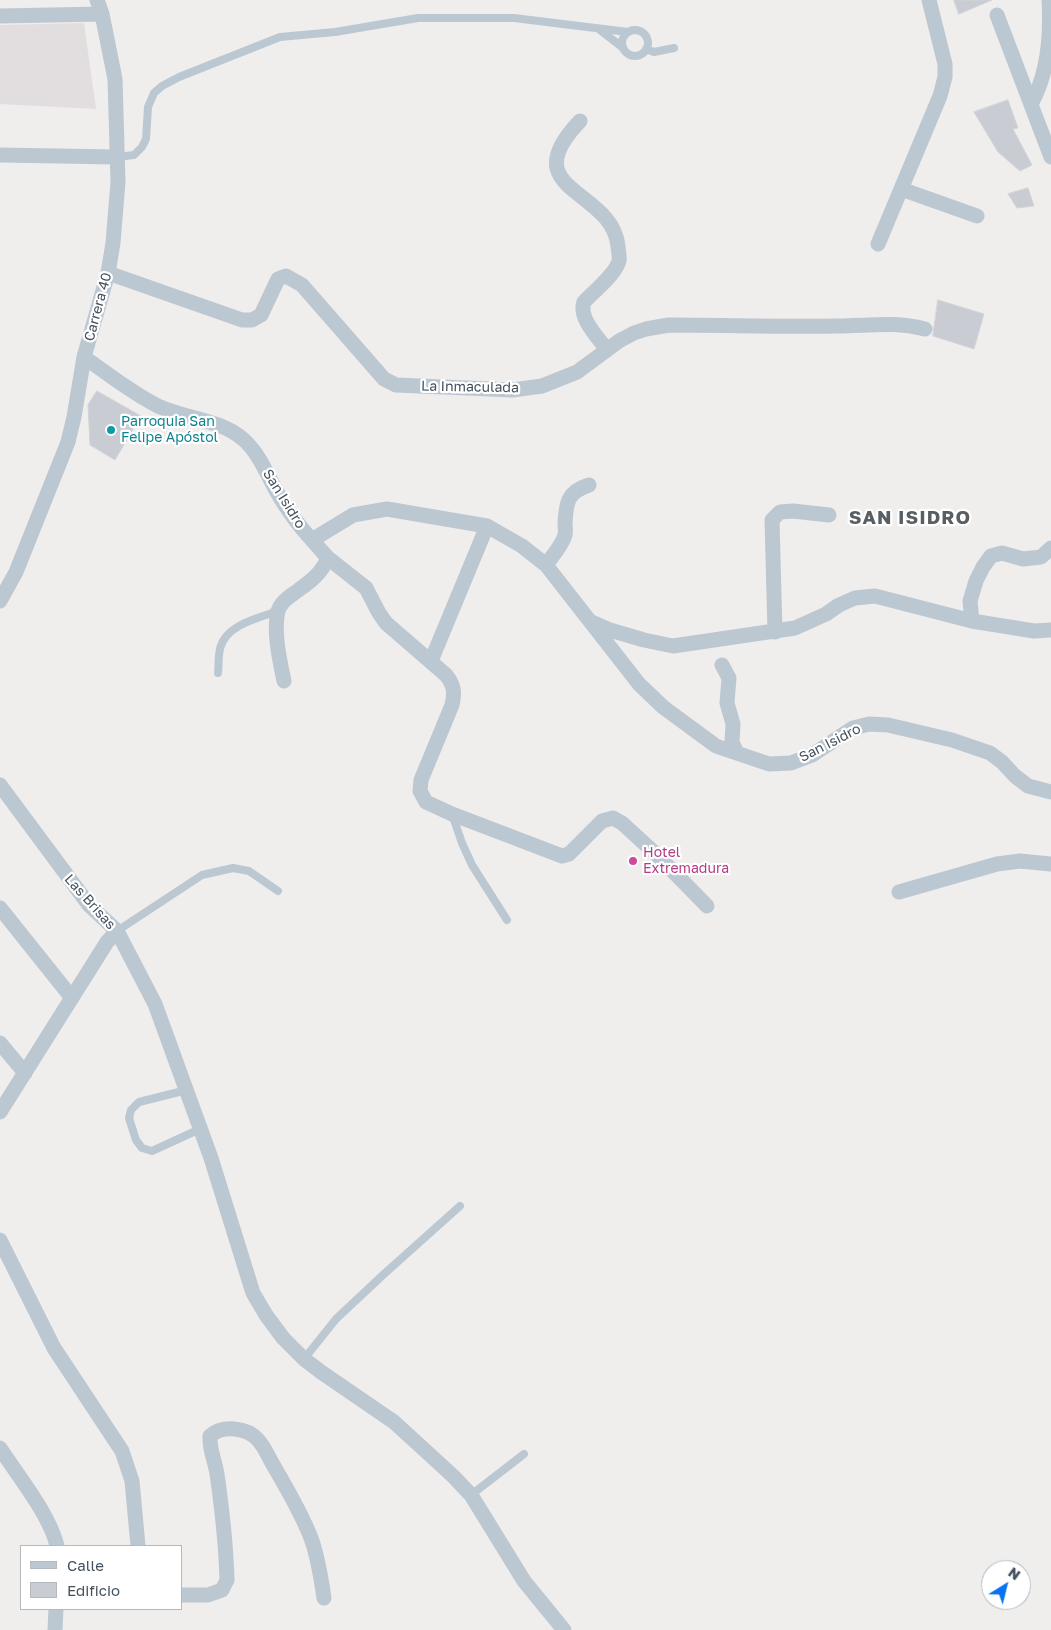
<!DOCTYPE html>
<meta charset="utf-8">
<style>
body{margin:0}
#map{position:relative;width:1051px;height:1630px;overflow:hidden;background:#f0eded;font-family:"Golos Text",sans-serif}
canvas{display:block}
.legend{position:absolute;left:20px;top:1545px;width:162px;height:65px;box-sizing:border-box;background:#fff;border:1px solid #b4b9be;margin:0;padding:6px 9px;list-style:none;font-size:15px;color:#44515d}
.legend li{display:flex;align-items:center;gap:10px;height:25px}
.legend b{width:25px;border:1px solid #b4b9be}
.north{position:absolute;left:981px;top:1560px;width:50px;height:50px;box-sizing:border-box;background:#fff;border:1px solid #b4b9be;border-radius:50%;rotate:36deg;font-size:14px;font-weight:700;line-height:20px;text-align:center;color:#44515d}
.north::after{content:'';display:block;margin:auto;width:18px;height:22px;background:#0873f0;clip-path:polygon(50% 0,100% 100%,50% 72%,0 100%)}
</style>
<div id="map">
<canvas width="1051" height="1630"></canvas>
<ul class="legend">
<li><b style="height:6px;background:#bcc8d1"></b>Calle</li>
<li><b style="height:14px;background:#c9ccd3"></b>Edificio</li>
</ul>
<div class="north">N</div>
</div>
<script>
const ctx = document.querySelector('canvas').getContext('2d');
ctx.lineJoin = 'round';
function fillPath(path, color) { ctx.fillStyle = color; ctx.fill(path, 'evenodd'); }
function trace(path, color, width, dash) { ctx.strokeStyle = color; ctx.lineWidth = width; ctx.lineCap = dash ? 'butt' : 'round'; ctx.setLineDash(dash || []); ctx.stroke(path); }
function write(font, color, halo, rows, align = 'center') {
  ctx.font = font + ' "Golos Text",sans-serif'; ctx.lineWidth = 4.5; ctx.setLineDash([]); ctx.textBaseline = 'middle'; ctx.strokeStyle = halo; ctx.fillStyle = color; for (const [text, x, y, turn = 0] of rows) {
    ctx.save(); ctx.translate(x, y); ctx.rotate((+turn || 0) * Math.PI / 180); ctx.textAlign = isNaN(turn) ? turn : align; if (halo) ctx.strokeText(text, 0, 0); ctx.fillText(text, 0, 0); ctx.restore();
  }
}
const education = new Path2D(`
 M84 23 96 109 0 104V25Z`);
const building = new Path2D(`
 M954 0H992L959 14Z
 M1008 100 1018 128 1013 129 1032 165 1020 171 998 152 974 112Z
 M1028 188 1034 206 1017 208 1008 194Z
 M938 300 984 314 974 349 933 336Z
 M97 391 141 416 115 460 90 445 88 405Z`);
const service = new Path2D(`
 M600 30 622 47
 M622 43a13 13 0 1 1 26 0a13 13 0 1 1-26 0Z
 M646 49 654 52 674 48
 M117 157 134 155 142 147 146 139 148 107 154 93 162 86 179 77 280 37 335 32 418 18H514L628 32
 M218 673C219 666 218 657 220 649 225 625 258 618 278 611
 M452 814 462 843 472 865 507 920
 M117 931 202 875 233 868 249 871 278 891
 M187 1090 139 1102 131 1110 129 1118 136 1140 142 1148 152 1151 200 1129
 M304 1359 336 1319 384 1274 460 1206
 M471 1495 524 1454`);
const minor = new Path2D(`
 M997 15 1051 157
 M0 16 102 14
 M1031 104C1048 74 1051 35 1049 0
 M580 121C512 192 612 188 618 246 618 250 620 257 619 261 615 275 594 291 584 302 578 318 598 337 607 350
 M0 155 117 157
 M901 189 977 216
 M878 244 940 96 945 77V64L929 0
 M108 273 242 320H252L261 315 278 279 286 276 302 285 384 379 396 385 513 390 542 386 577 372 619 341 634 333 646 329 669 325C725 325 781 327 837 326 869 326 893 321 925 329
 M84 357C108 374 132 393 158 406 186 419 219 419 243 439 260 454 267 475 278 494 288 511 299 526 312 540L353 515 387 509 487 526 522 546 546 565 639 684 663 707 716 746 769 764 791 763 812 755 853 728 869 724 888 725 952 740 990 753 1002 762 1015 776 1028 786 1051 792
 M312 540 328 558 366 588 379 613 386 623 446 675C454 685 455 692 452 705L421 780 420 791 426 802 452 814 562 856 569 854 602 821 613 818 622 823 658 856 707 906
 M546 565C552 556 562 546 565 535 566 532 565 527 565 524 566 503 567 492 589 485
 M0 601 16 572 68 442 74 417 84 357 108 273 113 243 118 182 115 79 102 14 97 0
 M972 621 970 601 976 581 983 567 991 556 1002 553 1023 559 1041 557 1051 548
 M592 622 610 630 644 640 673 646 795 628 826 614 839 605 855 598 875 596 972 621 1034 631 1051 630
 M775 632 772 520 780 512 793 511 829 515
 M431 661 487 526
 M722 665 729 678 727 703 733 724 732 742 737 753
 M284 681C280 662 273 631 278 611 280 604 287 598 293 594 308 583 320 576 328 558
 M0 785 89 905 117 931 155 1004 211 1158 253 1293 266 1315 283 1338 304 1359 321 1372 394 1422 453 1476 471 1495 524 1581 564 1630
 M899 892 997 864 1020 861 1051 864
 M0 908 72 998
 M0 1043 25 1073
 M0 1112 107 942 117 931
 M0 1240 54 1348 122 1451 132 1481 138 1546
 M0 1448C18 1476 50 1515 57 1546
 M181 1595H208L222 1590 227 1580C226 1544 222 1509 217 1474 215 1461 209 1449 210 1436 222 1425 247 1427 258 1440 264 1446 268 1456 272 1463 286 1487 301 1512 311 1538 318 1557 321 1577 324 1598
 M55 1630 56 1609`);
const markers = [
 [111,430,5,"#0f9aa8"],
 [633,861,5,"#d1479c"]
];
const streetNames = [
 ["Carrera 40",98,307,-75],
 ["La Inmaculada",470,387,1],
 ["San Isidro",284,499,58],
 ["San Isidro",830,743,-27],
 ["Las Brisas",90,902,48]
];
const cultureNames = [
 ["Parroquia San",121,422],
 ["Felipe Apóstol",121,438]
];
const hotelNames = [
 ["Hotel",643,853],
 ["Extremadura",643,869]
];
const districtNames = [
 ["SAN ISIDRO",910,518]
];
fillPath(education, '#e2dedf');
fillPath(building, '#c9ccd3');
trace(building, '#d1d4da', 1);
trace(service, '#bcc8d1', 8);
trace(minor, '#bcc8d1', 15);
for (const [x, y, r, color] of markers) { const dot = new Path2D(); dot.arc(x, y, r, 0, 2 * Math.PI); ctx.fillStyle = color; ctx.fill(dot); trace(dot, '#fff', 2); }
write('14px', '#44515d', '#fff', streetNames);
write('14px', '#0d838f', '#fff', cultureNames, 'left');
write('14px', '#b23c85', '#fff', hotelNames, 'left');
ctx.letterSpacing = '1px';
write('bold 19px', '#595e63', '#fff', districtNames);
ctx.letterSpacing = '0px';
</script>
